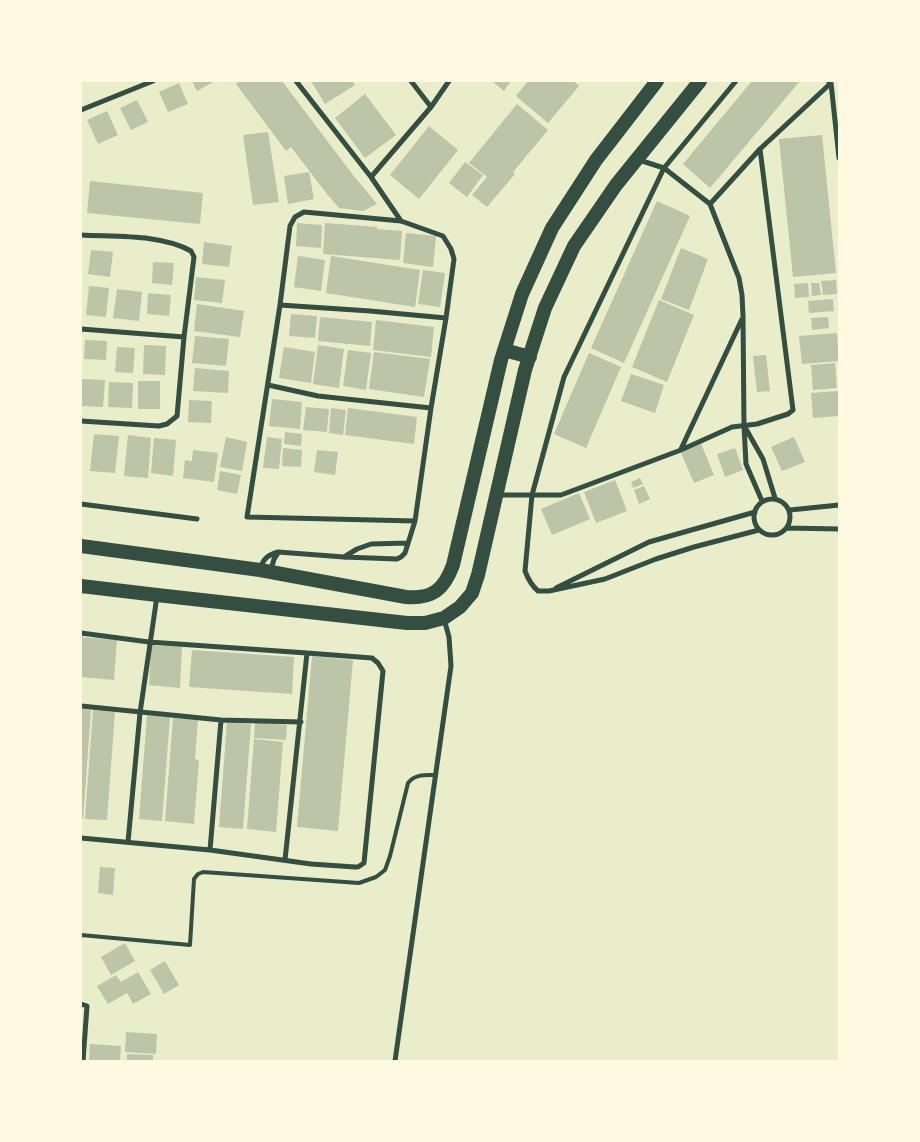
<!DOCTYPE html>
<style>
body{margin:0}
#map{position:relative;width:920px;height:1142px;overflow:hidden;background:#e9edc9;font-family:Roboto,sans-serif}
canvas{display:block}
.frame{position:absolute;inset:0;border:82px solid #fefae0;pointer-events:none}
</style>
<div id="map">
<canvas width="920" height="1142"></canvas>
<div class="frame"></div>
</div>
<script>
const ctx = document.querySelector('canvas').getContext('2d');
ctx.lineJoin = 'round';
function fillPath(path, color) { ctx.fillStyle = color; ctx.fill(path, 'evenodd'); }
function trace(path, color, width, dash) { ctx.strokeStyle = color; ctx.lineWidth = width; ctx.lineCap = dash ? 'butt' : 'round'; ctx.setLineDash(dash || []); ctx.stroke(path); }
const building = new Path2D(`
 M192 81H215L197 91Z
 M239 81H282L353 175 377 204 363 211 339 208 327 194 291 147 286 151 236 84Z
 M311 81H352L355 85 325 104Z
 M492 81H511L504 91Z
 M528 81H574L579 86 548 123 516 96Z
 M752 81H800L710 188 683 164Z
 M179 83 188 104 168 112 159 92Z
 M365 94 396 135 365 158 335 118Z
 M137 100 148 122 131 130 120 108Z
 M517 104 548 130 513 172 515 174 487 207 472 195 487 177 469 163Z
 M107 111 118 135 98 144 87 120Z
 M429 126 458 150 419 199 390 175Z
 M268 132 279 202 253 205 243 135Z
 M822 135 836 273 793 277 779 139Z
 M465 162 483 175 467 197 449 183Z
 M309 172 314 199 288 204 284 176Z
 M90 181 203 193 200 224 87 213Z
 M657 201 690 216 624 363 591 348Z
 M297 223 322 225 321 248 296 246Z
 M325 223 377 227V229L402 231 400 260 323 254Z
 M406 233 436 236 433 267 403 263Z
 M204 242 232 246 229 267 202 264Z
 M681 248 708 259 689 310 661 299Z
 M91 250 113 252 110 277 88 274Z
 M298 256 325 260 321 291 294 287Z
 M331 256 420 270 415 307 326 293Z
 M153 262 174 263 172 285 152 283Z
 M423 270 445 273 440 307 418 304Z
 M196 277 225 280 222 303 194 300Z
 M836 280 837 294 823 295 821 281Z
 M808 283 809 297 795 298 794 284Z
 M811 283H819L821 295 812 296Z
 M89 286 109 288 106 317 86 315Z
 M117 289 142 292 139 321 113 318Z
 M148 293 171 295 169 316 147 314Z
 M833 299 834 311 809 313 808 301Z
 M659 300 694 315 667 382 632 367Z
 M197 304 244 311 240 337 194 331Z
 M291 314 317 316 315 338 289 336Z
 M320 317 372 322 370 346 318 341Z
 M828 317 829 328 812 330 811 318Z
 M376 320 434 327 431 357 373 350Z
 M837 333 839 361 802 364 799 336Z
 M195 336 229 339 226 366 192 363Z
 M85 340 107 341 106 360 84 359Z
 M144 345 166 346 165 375 143 374Z
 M318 345 344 349 339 388 313 384Z
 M117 347 135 348 133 373 115 372Z
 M284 347 315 352 311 383 279 378Z
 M348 350 371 353 366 390 343 386Z
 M374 352 430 359 424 397 369 389Z
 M589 353 621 367 586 448 554 434Z
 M766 355 770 391 757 392 753 356Z
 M835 363 837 388 813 390 811 365Z
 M195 368 229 371 228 393 193 391Z
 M631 374 664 385 655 413 621 401Z
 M81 379 105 380 103 407 81 406Z
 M138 381H160V409H138Z
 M109 382 133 383 132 408 108 407Z
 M838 391 839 416 813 418 811 393Z
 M272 399 302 402 300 429 269 426Z
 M189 400 212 401 211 423 188 422Z
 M306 407 329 409 327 432 303 430Z
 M331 408 346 410 343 435 329 433Z
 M348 408 417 417 414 444 345 435Z
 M285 432 302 434 301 446 284 444Z
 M94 434 119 436 115 473 90 471Z
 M128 435 151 438 148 478 124 476Z
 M226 437 247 442 242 471 220 467Z
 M267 437 282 439 279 469 263 468Z
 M794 437 805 462 782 471 771 447Z
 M154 438 176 440 173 476 151 473Z
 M701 444 714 475 694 483 681 453Z
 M283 448 302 450 301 467 282 466Z
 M735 448 743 470 725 477 717 454Z
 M193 450 218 453 214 482 183 478 185 460 192 461Z
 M317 450 338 452 335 475 314 472Z
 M220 471 241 475 237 494 217 490Z
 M640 478 643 484 633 488 631 482Z
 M615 480 627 511 596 523 584 492Z
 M644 486 650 499 639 504 634 490Z
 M579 493 590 519 552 535 541 509Z
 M81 637 117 640 114 680 81 677Z
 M151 645 182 647 180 688 149 685Z
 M192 650 294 657 292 694 189 687Z
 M312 656 353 660 338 831 297 827Z
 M81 709 91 710 83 819H81Z
 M93 710 115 712 107 820 85 819Z
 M147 715 170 717 162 821 139 819Z
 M173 718 198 720 195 759 199 760 194 824 165 821Z
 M227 722 251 724 243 829 219 827Z
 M255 722 287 725 286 740 254 738Z
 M254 739 283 742 276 832 247 829Z
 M100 867 115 868 113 895 98 893Z
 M125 943 135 961 111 975 101 957Z
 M165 961 179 985 164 994 150 970Z
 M138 972 151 994 133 1004 127 993 108 1004 97 986 116 975 121 982Z
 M126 1032 157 1034 156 1054 125 1052Z
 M90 1044 121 1046 120 1061H89Z
 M127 1054 153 1055V1061H127Z`);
const service = new Path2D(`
 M81 935 190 945 194 879 198 874 203 872 359 883 376 877 385 870 390 856 408 783C415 774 425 775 436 775`);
const minor = new Path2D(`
 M296 81 371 177 401 221
 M411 81 431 107
 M736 81 664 168 564 377 532 495 525 571C528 579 531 585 538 591H549L605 579 656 559 694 547 759 530
 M829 82 831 83 839 158
 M81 110 153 81
 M639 160 664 168 710 204 739 278 742 295 743 316 744 426 746 464 762 501
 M371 177 431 107 449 81
 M710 204 760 149 831 83
 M81 235C115 237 162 234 191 251L194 257 184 337 177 416 167 424 159 426 81 421
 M280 305 370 311 446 318
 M81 329 184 337
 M268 385 318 396 431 408
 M746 429 763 459 775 498
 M681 449 742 319
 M497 495H561L681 450 732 427 757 424 788 414 793 410 760 149
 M754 517a18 18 0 1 1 36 0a18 18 0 1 1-36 0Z
 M81 504 197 519
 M790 510 839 505
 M787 528 839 529
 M344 557 357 549 371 544 408 543
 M260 568C264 558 268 555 278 552L344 557 397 559 401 557 405 553 415 521 431 408 446 318 454 259 451 249 443 236 401 221 304 212 295 217 290 226 280 305 247 517 415 521
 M271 570 274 559 278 553
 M556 588 649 542 755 512
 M81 633 149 642 307 653 372 658 378 663 383 671 364 863 358 867H355L311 864 210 850 81 838
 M81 706 221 720 301 722
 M128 842 140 713 157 596
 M210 850 221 720
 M285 860 307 653
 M81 1004 87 1006 83 1061
 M395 1061 451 666 449 637 444 619`);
const trunk = new Path2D(`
 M504 350 530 357
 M81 546 260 570 406 597C432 599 444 590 453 565L501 360 522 294 552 228 596 160 657 81
 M81 586 157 595 407 623H425L444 618 460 607 472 593 478 575 525 370 545 308 574 246 616 185 700 81`);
fillPath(building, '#bcc5a7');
trace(service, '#344e41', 4);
trace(minor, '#344e41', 5);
trace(trunk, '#344e41', 14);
</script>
